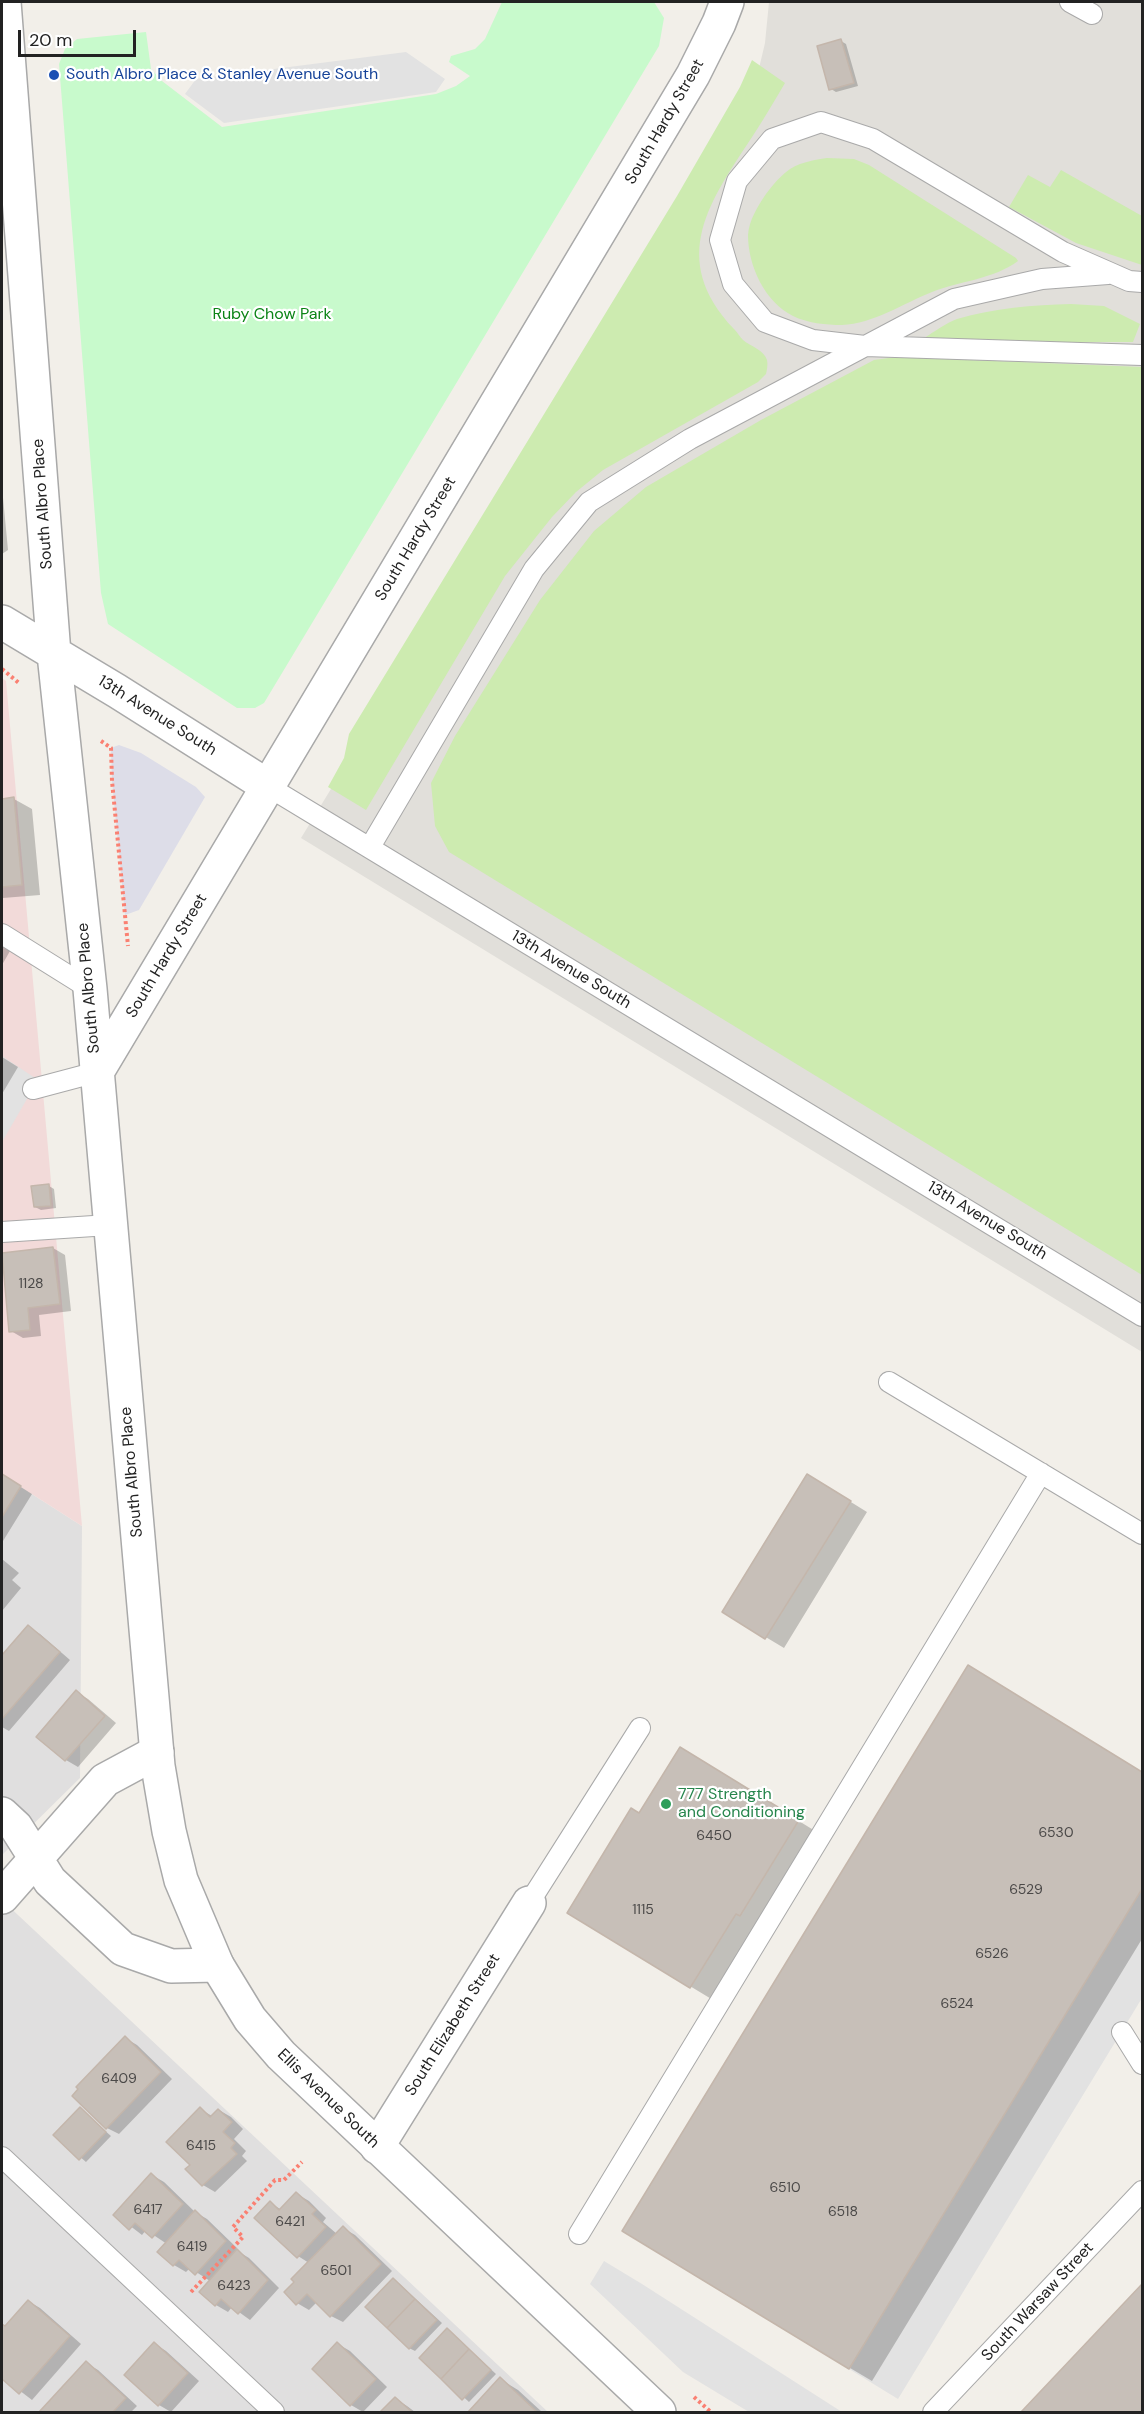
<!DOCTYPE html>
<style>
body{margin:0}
#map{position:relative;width:1144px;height:2414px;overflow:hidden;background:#f2efe9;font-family:"DM Sans",sans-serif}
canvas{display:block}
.frame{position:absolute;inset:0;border:3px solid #222;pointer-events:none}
.scale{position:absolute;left:18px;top:30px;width:118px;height:27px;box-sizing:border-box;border:3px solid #222;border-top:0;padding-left:8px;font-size:18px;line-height:21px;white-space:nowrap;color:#222;-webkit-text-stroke:4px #fff;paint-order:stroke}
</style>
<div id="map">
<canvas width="1144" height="2414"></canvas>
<div class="frame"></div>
<div class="scale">20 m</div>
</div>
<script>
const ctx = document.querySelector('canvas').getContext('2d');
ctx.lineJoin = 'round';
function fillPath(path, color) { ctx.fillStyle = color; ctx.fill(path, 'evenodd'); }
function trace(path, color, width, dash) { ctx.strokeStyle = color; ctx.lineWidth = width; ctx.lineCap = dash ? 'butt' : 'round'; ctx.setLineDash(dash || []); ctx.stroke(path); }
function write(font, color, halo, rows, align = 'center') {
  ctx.font = font + ' "DM Sans",sans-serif'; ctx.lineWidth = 4.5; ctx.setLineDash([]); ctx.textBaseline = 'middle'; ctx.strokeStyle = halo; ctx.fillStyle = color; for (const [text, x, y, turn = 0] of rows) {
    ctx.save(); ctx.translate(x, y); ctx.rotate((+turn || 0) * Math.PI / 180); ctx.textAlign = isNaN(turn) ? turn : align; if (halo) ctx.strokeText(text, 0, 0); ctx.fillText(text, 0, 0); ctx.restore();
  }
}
const residential = new Path2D(`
 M2 1475 82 1526 80 1778 2 1855Z
 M2 1900 548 2412H2Z`);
const commercial = new Path2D(`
 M2 678 6 681 82 1526 2 1475Z`);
const airport = new Path2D(`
 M769 2H1142V1352L301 838 744 113 756 81 765 43Z`);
const grass = new Path2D(`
 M752 60 785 83C775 100 765 117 754 134 710 201 667 258 734 329 737 332 740 337 743 340 750 346 764 350 767 360 768 364 767 370 766 374L758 382 603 470 576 492 552 517 505 576 366 810 328 787 344 758 349 734 677 196 740 87Z
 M827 158 854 159 869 165 1016 258 1018 261C994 279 960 281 932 292 904 303 873 324 842 325 826 325 807 323 793 316 765 302 748 266 748 235 749 220 758 206 766 194 775 182 786 169 800 164 809 161 818 159 827 158Z
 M1061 170 1142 216V265L1076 243 1009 207 1028 175 1050 187Z
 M1071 304 1104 306 1140 324 1133 342H1001L924 338C934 332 946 323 957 319 994 308 1033 305 1071 304Z
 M896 357 1142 367V1275L449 852 435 826 431 783 455 736 540 600 594 531 646 487 761 420 874 360Z`);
const park = new Path2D(`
 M502 2H654L664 18 659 46 264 703 255 708H237L108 624 101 593 59 64 65 49 77 39 146 32 151 69 162 81 222 127 436 94 456 86 470 76 449 62 451 56 475 49 485 39Z`);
const parking = new Path2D(`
 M406 52 445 79 436 92 224 123 185 94 196 79Z
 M2 1056 38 1080 2 1142Z
 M1142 1889V1998L898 2399 849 2369Z
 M604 2261 642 2284 842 2412H749L683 2372 590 2284Z`);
const plaza = new Path2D(`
 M119 745 141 753 196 787 205 797 139 910 125 915 112 781 111 748Z`);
const shadow = new Path2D(`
 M841 41 846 44 858 86 836 92 831 89Z
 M2 487 8 550 2 554Z
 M14 799 32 809 40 895 3 898 2 800Z
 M2 947 10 951 2 965Z
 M2 1057 18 1067 2 1094Z
 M49 1186 54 1189 56 1208 41 1210 35 1207Z
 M53 1248 65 1255 71 1311 39 1315 41 1336 23 1338 11 1331 2 1254Z
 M2 1475 32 1494 3 1541 2 1540Z
 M825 1486 867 1512 784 1648 724 1612Z
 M2 1559 19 1573 12 1580 21 1588 2 1611Z
 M28 1627 40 1634 70 1660 9 1731 2 1727V1657Z
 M991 1680 1142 1773V1939L872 2381 850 2368Z
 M76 1692 88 1699 116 1723 78 1767 66 1760 39 1737Z
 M703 1762 820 1834 713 2000 569 1913 640 1815Z
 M125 2038 137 2045 172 2079 119 2134 107 2128Z
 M80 2109 111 2136 86 2162 55 2135Z
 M200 2109 212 2116 219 2110 231 2117 243 2129 234 2139 246 2151 242 2156 247 2161 215 2192 203 2185 187 2170 192 2165Z
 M152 2175 164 2182 195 2212 207 2219 237 2248 236 2250 249 2258 279 2288 250 2320 232 2307 228 2312 216 2305 210 2281 190 2268 186 2272 174 2265 167 2244 146 2230 142 2235 116 2215Z
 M297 2194 309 2201 326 2218 323 2222 337 2234 343 2228 355 2235 392 2271 343 2322 331 2316 317 2302 309 2310 297 2303 296 2282 309 2263 298 2256 270 2203 282 2210Z
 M394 2279 442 2323 415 2351 409 2348Z
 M1142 2286V2412H1023Z
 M28 2301 40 2308 81 2344 32 2400 2 2377V2326L6 2327Z
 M448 2330 496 2374 469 2402 421 2358Z
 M155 2344 166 2351 199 2381 171 2412 159 2405Z
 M338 2344 350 2351 387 2387 363 2412 351 2405Z
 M86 2363 98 2370 137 2406 131 2412H41Z
 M500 2379 518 2390 542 2412H470Z
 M396 2399 407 2406 415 2412H382Z`);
const building = new Path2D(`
 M841 39 854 83 829 90 817 46Z
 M14 797 22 885 2 887V799Z
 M49 1184 51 1206 34 1207 31 1186Z
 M53 1247 60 1304 28 1308 30 1330 9 1332 2 1253Z
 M2 1474 21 1486 2 1517Z
 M807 1474 851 1501 765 1639 722 1612Z
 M28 1625 60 1652 2 1719V1655Z
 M968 1665 1142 1772V1889L849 2369 622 2231Z
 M76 1690 105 1716 65 1761 36 1737Z
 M680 1747 799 1820 740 1916 736 1914 690 1988 567 1913 631 1808 639 1813Z
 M125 2036 161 2072 106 2129 72 2096 78 2089 76 2087Z
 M80 2107 106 2132 79 2160 53 2135Z
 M200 2107 210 2117 218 2109 232 2122 223 2132 235 2143 231 2148 237 2154 202 2186 185 2169 190 2165 166 2142Z
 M151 2173 183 2204 152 2238 135 2223 129 2230 113 2215Z
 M296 2192 316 2210 312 2214 326 2227 297 2258 254 2218 270 2201 279 2210Z
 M195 2210 226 2241 195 2275 179 2260 173 2266 157 2252Z
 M343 2226 381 2264 330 2317 307 2294 296 2305 284 2292 294 2282 291 2279Z
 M237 2249 268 2280 238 2314 221 2299 215 2306 199 2292Z
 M393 2278 415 2299 387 2328 365 2307Z
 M1142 2284V2412H1021Z
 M415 2299 437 2320 409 2349 387 2328Z
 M28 2300 70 2336 19 2394 2 2379V2324L5 2326Z
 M447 2328 469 2349 441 2379 419 2358Z
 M154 2342 188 2373 158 2406 124 2375Z
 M337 2342 376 2379 350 2406 312 2369Z
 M469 2349 491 2370 462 2400 441 2379Z
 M86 2361 126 2398 113 2412H39Z
 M500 2377 537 2412H468Z
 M395 2397 412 2412H380Z`);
const path = new Path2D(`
 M2 669 19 683
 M101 741 111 748 112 781 128 946
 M191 2292 243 2237 233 2227 275 2180H284L302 2162
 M694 2397 711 2412`);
const service = new Path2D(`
 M1070 2 1092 14
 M1142 282 1129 281 1063 252 873 139 821 122 772 139 737 181 720 240 733 284 765 322 813 340 865 346 1142 355
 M269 787 1142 1316
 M370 847 534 569 589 502 690 439 954 299 1042 279 1108 274
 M2 934 90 989
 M33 1089 97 1072
 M2 1232 109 1225
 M889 1382 1142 1534
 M529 1903 640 1728
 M1122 2032 1142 2064
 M2 2157 274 2412
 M579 2234 1041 1473
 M933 2412 1142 2191`);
const minor = new Path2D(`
 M2 1814 16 1827 50 1881 123 1949 171 1966 217 1965
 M2 1897 105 1780 157 1752
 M377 2147 529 1903`);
const tertiary = new Path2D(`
 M4 2 54 654 90 989 158 1766 169 1831 181 1880 217 1965 250 2019 281 2055 659 2412
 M2 622 117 691 269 787
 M97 1072 693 75 719 23 727 2`);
const markers = [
 [54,75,6,"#1a4fb4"],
 [666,1804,6,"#2e9e5b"]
];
const numberNames = [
 ["1128",31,1284],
 ["6530",1056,1833],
 ["6450",714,1836],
 ["6529",1026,1890],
 ["1115",643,1910],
 ["6526",992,1954],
 ["6524",957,2004],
 ["6409",119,2079],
 ["6415",201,2146],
 ["6510",785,2188],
 ["6417",148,2210],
 ["6518",843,2212],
 ["6421",290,2222],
 ["6419",192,2247],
 ["6501",336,2271],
 ["6423",234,2286]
];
const transitNames = [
 ["South Albro Place & Stanley Avenue South",66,75]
];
const streetNames = [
 ["South Hardy Street",665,122,-60],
 ["South Albro Place",43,504,-94],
 ["South Hardy Street",416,539,-59],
 ["13th Avenue South",157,716,32],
 ["South Hardy Street",167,956,-59],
 ["13th Avenue South",571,970,31],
 ["South Albro Place",89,988,-95],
 ["13th Avenue South",987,1221,31],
 ["South Albro Place",132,1472,-95],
 ["South Elizabeth Street",453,2025,-58],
 ["Ellis Avenue South",328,2099,44],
 ["South Warsaw Street",1038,2302,-47]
];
const parkNames = [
 ["Ruby Chow Park",272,315]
];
const leisureNames = [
 ["777 Strength",678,1795],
 ["and Conditioning",678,1813]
];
fillPath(residential, '#e0dfdf');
fillPath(commercial, '#f2dad9');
fillPath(airport, '#e1dfda');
fillPath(grass, '#cdebb0');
fillPath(park, '#c8facc');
fillPath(parking, '#e2e2e2');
fillPath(plaza, '#dddde8');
fillPath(shadow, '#0003');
fillPath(building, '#c7bfb8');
trace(building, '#c4b6ab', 1.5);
trace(service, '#a9a9a9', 22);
trace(minor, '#a9a9a9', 36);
trace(tertiary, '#a9a9a9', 36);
trace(path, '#fa8072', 4, [3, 3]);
trace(service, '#fff', 20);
trace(minor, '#fff', 33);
trace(tertiary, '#fff', 33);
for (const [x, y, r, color] of markers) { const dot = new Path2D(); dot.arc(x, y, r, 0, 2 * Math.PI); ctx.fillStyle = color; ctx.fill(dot); trace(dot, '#fff', 2); }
write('14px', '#4b4948', null, numberNames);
write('16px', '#164399', '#fff', transitNames, 'left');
write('16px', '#222', '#fff', streetNames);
write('16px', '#0c8416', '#fff', parkNames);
write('16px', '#27864d', '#fff', leisureNames, 'left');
</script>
